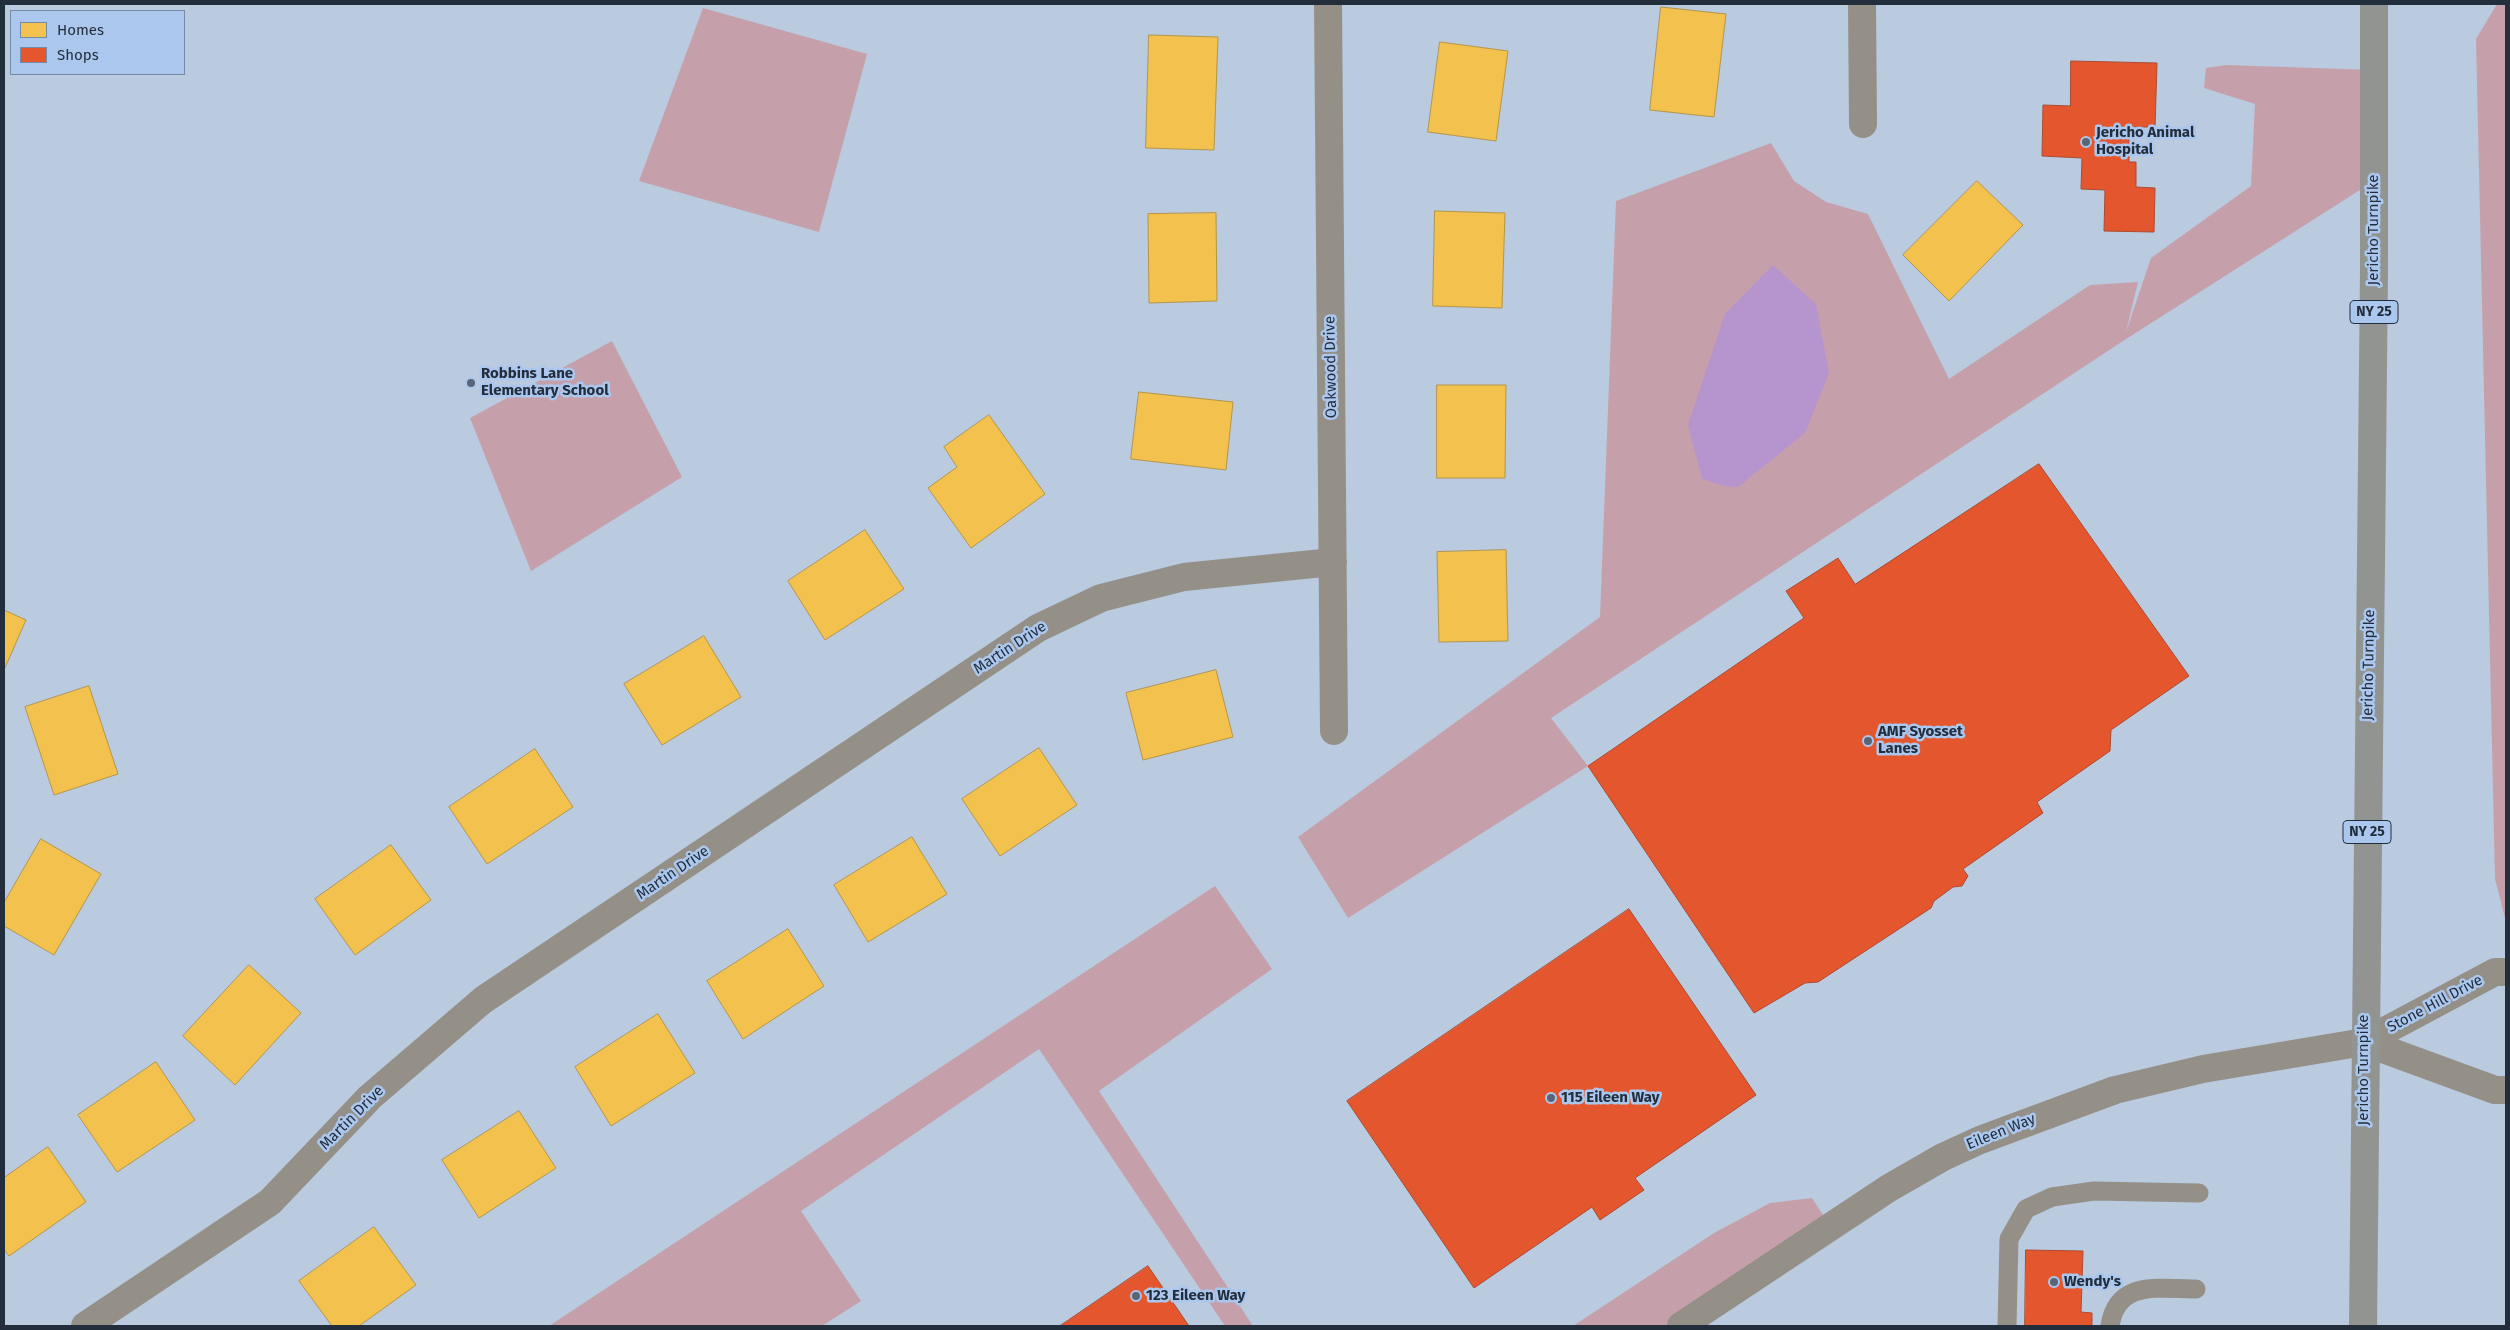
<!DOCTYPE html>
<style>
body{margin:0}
#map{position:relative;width:2510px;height:1330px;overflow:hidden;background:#bacadf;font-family:"Fira Sans",sans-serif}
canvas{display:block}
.frame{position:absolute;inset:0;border:5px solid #232e3d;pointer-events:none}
.legend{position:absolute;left:10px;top:10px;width:175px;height:65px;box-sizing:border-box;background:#abc7ee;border:1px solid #758aa7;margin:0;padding:6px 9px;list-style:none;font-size:15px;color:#232e3d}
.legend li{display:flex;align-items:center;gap:10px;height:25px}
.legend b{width:25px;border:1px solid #758aa7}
</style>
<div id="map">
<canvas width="2510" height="1330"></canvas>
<div class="frame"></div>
<ul class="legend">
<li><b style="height:14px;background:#f2c14e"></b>Homes</li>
<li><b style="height:14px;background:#e4572e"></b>Shops</li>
</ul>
</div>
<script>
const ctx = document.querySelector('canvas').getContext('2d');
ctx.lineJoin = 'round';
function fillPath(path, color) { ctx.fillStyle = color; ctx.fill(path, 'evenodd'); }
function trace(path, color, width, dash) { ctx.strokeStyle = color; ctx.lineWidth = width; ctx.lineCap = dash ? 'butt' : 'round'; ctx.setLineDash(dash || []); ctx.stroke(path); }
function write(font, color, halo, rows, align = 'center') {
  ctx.font = font + ' "Fira Sans",sans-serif'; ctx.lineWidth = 5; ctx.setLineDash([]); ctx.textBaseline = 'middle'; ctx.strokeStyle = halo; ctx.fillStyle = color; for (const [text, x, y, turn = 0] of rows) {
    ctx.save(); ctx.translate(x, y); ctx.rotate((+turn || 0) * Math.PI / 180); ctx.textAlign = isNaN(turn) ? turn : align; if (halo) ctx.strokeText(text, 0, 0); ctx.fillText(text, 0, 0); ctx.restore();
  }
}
const green = new Path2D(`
 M2497 4H2506V922L2495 879 2476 39Z
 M703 8 867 54 819 232 639 181Z
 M2226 65 2374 70V181L2123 341 1551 718 1588 766 1348 918 1298 837 1600 617 1616 201 1771 143 1794 181 1826 202 1868 214 1949 379 2090 285 2138 282 2126 332 2151 258 2251 186 2255 104 2204 88 2206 68Z
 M612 341 682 477 531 571 470 418Z
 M1215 886 1272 969 1099 1091 1253 1326H1225L1039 1049 801 1211 861 1301 822 1326H549Z
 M1812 1198 1831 1227 1681 1326H1573L1714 1233 1770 1203Z`);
const water = new Path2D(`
 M1773 265 1816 304 1829 373 1805 433 1738 487 1724 486 1702 479 1688 425 1725 314Z`);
const homes = new Path2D(`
 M1661 7 1726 14 1714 117 1650 110Z
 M1149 35 1218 37 1214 150 1146 148Z
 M1440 42 1508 51 1496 141 1428 132Z
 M1977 181 2023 225 1949 301 1903 255Z
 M1435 211 1505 213 1502 308 1433 306Z
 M1216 213 1217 301 1149 303 1148 214Z
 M1437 385H1506L1505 478H1437Z
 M1139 392 1233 402 1226 470 1131 459Z
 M989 415 1045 494 971 548 928 488 957 467 944 447Z
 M865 530 904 589 825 640 788 581Z
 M1506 550 1508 641 1439 642 1437 552Z
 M4 610 26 620 4 670Z
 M704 636 741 697 662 745 624 684Z
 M1216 670 1233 737 1143 760 1126 693Z
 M89 686 118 774 54 795 25 707Z
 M1039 748 1077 805 1000 856 962 799Z
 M535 749 573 807 487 864 449 807Z
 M912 837 947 894 868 942 834 885Z
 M41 839 101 874 54 955 4 926V903Z
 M391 845 431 900 355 955 315 899Z
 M788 929 824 986 743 1039 707 981Z
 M249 965 301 1013 235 1085 183 1036Z
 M658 1014 695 1073 611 1126 575 1067Z
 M156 1062 195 1120 117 1172 78 1115Z
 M519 1111 556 1168 479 1218 442 1160Z
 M48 1147 86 1202 9 1256 4 1249V1178Z
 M374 1227 416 1285 359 1326H332L299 1281Z`);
const shops = new Path2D(`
 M2071 61 2157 63 2155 127H2129V162H2136V187L2155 188 2154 232 2104 231 2105 190 2081 189 2082 158 2042 156 2043 105 2070 106Z
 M2039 464 2189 676 2111 730 2110 751 2037 802 2043 813 1963 869 1968 876 1962 886 1953 887 1934 901 1931 908 1818 982 1805 983 1754 1013 1588 766 1804 618 1786 591 1838 558 1855 584Z
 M1629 909 1756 1095 1635 1178 1644 1190 1600 1220 1592 1207 1474 1288 1347 1101Z
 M2026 1250 2083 1251 2081 1312 2092 1313V1326H2025Z
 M1148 1266 1189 1326H1060Z`);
const service = new Path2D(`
 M2007 1326 2009 1239 2026 1209 2052 1197 2094 1191 2199 1193
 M2110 1326C2117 1279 2160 1289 2196 1289`);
const minor = new Path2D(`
 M1328 4 1334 731
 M1862 4 1863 124
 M2364 1042 2495 1090H2506
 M85 1326 270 1202 370 1097 483 1000 1038 628 1101 598 1184 577 1333 562
 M1681 1326 1889 1188 1943 1157 1980 1140 2115 1090 2203 1069 2364 1042 2495 972H2506`);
const primary = new Path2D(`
 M2363 1326 2374 271V4`);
const markers = [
 [2086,142,5,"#586576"],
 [471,383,5,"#586576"],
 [1868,741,5,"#586576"],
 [1551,1098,5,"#586576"],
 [2054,1282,5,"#586576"],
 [1136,1296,5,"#586576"]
];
const shields = [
 [2374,312,48],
 [2367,832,48]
];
const shieldNames = [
 ["NY 25",2374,312],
 ["NY 25",2367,832]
];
const poiNames = [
 ["Jericho Animal",2096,133],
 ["Hospital",2096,150],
 ["Robbins Lane",481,374],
 ["Elementary School",481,391],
 ["AMF Syosset",1878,732],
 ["Lanes",1878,749],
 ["115 Eileen Way",1561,1098],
 ["Wendy's",2064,1282],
 ["123 Eileen Way",1146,1296]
];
const streetNames = [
 ["Jericho Turnpike",2374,230,-90],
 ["Oakwood Drive",1331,367,-91],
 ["Martin Drive",1010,648,-33],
 ["Jericho Turnpike",2369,665,-89],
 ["Martin Drive",673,873,-34],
 ["Stone Hill Drive",2435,1004,-28],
 ["Jericho Turnpike",2364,1070,-90],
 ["Martin Drive",352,1118,-45],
 ["Eileen Way",2001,1132,-22]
];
fillPath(green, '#c5a0ab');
fillPath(water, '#b695ce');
fillPath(homes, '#f2c14e');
trace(homes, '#b49549', 1);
fillPath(shops, '#e4572e');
trace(shops, '#aa4b32', 1);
trace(service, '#949088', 19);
trace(minor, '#949088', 28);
trace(primary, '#929492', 28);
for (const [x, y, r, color] of markers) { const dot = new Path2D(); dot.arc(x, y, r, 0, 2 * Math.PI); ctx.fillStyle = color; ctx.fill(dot); trace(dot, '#abc7ee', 2); }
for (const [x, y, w] of shields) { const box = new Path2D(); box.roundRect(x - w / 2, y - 11.5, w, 23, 4); ctx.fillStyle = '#abc7ee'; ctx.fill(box); trace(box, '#232e3d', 1); }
write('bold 14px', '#232e3d', null, shieldNames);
write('bold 15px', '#232e3d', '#abc7ee', poiNames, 'left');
write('15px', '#232e3d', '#abc7ee', streetNames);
</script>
